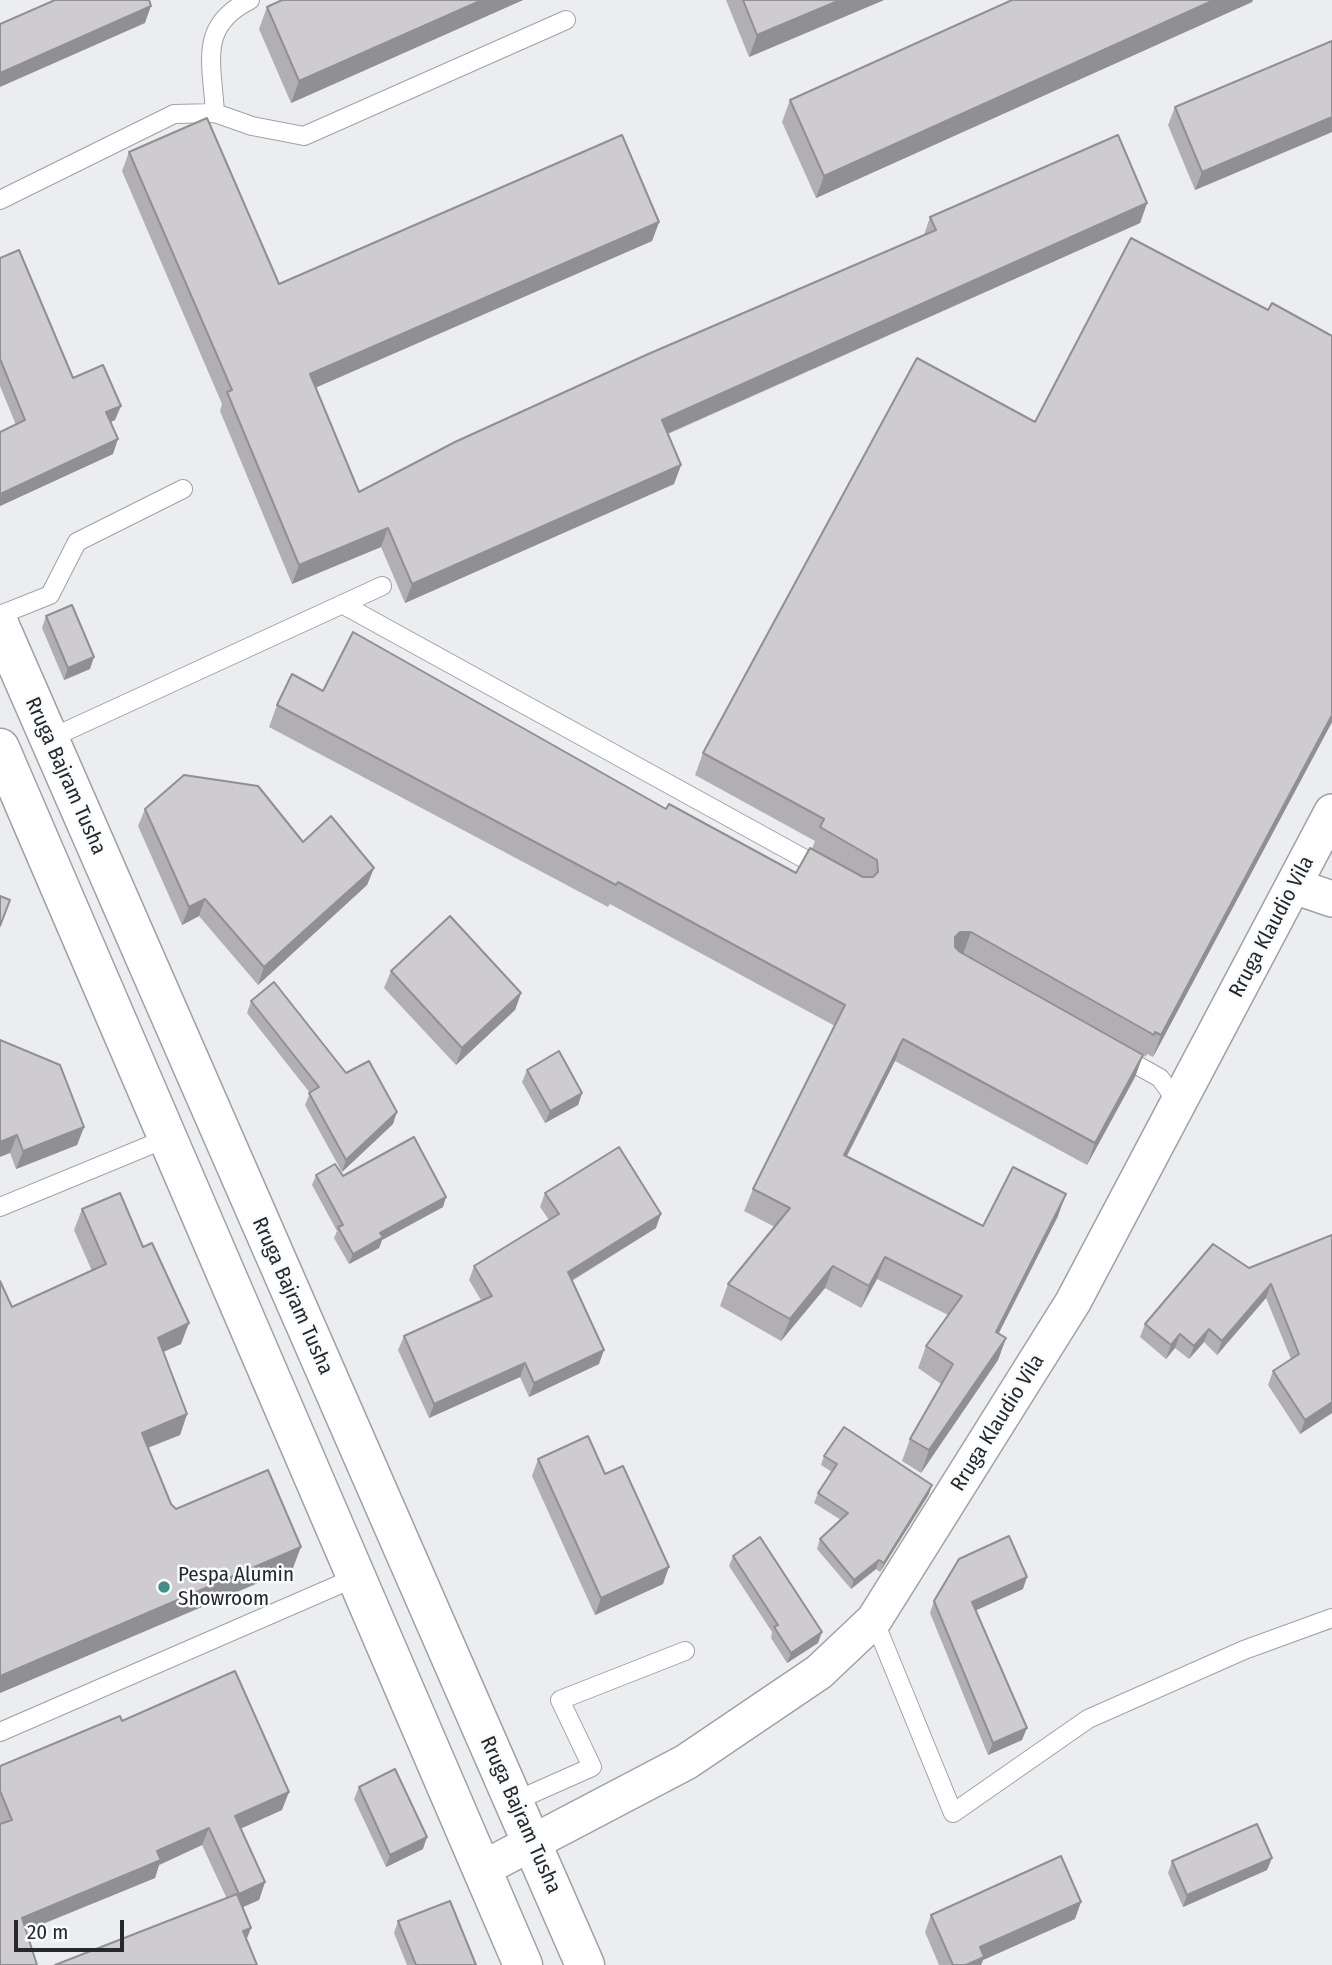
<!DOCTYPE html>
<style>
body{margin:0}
#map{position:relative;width:1332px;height:1965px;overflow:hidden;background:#ebedf0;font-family:"Fira Sans Condensed",sans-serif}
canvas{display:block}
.scale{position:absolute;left:14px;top:1920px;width:110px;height:32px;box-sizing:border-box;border:4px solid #272829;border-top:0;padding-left:9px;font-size:21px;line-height:24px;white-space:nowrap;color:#272829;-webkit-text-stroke:5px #f8fbfd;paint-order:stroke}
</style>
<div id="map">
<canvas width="1332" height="1965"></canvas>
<div class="scale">20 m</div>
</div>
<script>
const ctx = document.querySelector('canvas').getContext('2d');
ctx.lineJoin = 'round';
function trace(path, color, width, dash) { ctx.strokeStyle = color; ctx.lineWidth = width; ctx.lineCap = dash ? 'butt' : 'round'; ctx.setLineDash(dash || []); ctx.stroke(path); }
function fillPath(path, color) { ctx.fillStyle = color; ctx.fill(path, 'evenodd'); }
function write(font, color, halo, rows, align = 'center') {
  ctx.font = font + ' "Fira Sans Condensed",sans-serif'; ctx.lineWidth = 5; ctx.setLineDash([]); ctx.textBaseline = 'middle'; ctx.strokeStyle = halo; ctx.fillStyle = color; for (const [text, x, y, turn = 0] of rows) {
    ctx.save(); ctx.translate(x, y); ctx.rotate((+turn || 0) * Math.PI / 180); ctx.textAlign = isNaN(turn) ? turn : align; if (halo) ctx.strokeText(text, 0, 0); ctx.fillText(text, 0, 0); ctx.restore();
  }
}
const lane = new Path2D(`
 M215 113C212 62 198 26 250 0
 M0 200 174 114 215 113 252 126 304 136 566 20
 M342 604 823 869
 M0 615 50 595 77 542 183 489
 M49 739 382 586
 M1119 1055 1160 1078 1178 1103
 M0 1207 170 1137
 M874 1620 953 1813 1088 1719 1244 1650 1332 1618
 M0 1732 359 1576
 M513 1802 592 1767 560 1700 685 1651`);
const street = new Path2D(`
 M1294 886 1332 899
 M484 1868 686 1762 819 1672 874 1620 1073 1302 1332 812`);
const secondary = new Path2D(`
 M0 626 585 1965
 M0 748 523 1965`);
const wall = new Path2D(`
 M282 0H523L291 103 259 29 267 7Z
 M726 0H884L749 57Z
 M1252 2 816 198 782 122 790 100Z
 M1332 41V132L1195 190 1168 125 1175 107Z
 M129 152 279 284 659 222 652 241 315 388 359 492 924 235 930 217 1147 203 1140 223 668 434 681 465 674 484 405 603 381 547 292 584 220 411 222 404 122 171Z
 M0 258 73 378 115 420 111 422 113 454 0 506V432L16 425 0 386Z
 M46 616 90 669 64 680 42 628Z
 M323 691 666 809 796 873 812 849 815 841 695 775 703 753 1332 722 1153 1057 1147 1054 1146 1057 1143 1055 1135 1077 1087 1165 895 1061 847 1156 983 1226 1058 1216 999 1333 1006 1338 998 1360 921 1473 902 1461 910 1439 941 1384 918 1368 926 1346 948 1315 877 1279 861 1308 825 1288 781 1341 720 1306 728 1284 775 1227 744 1211 753 1189 835 1026 610 904 608 907 269 727 277 705Z
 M145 809 303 842 374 868 367 885 258 985 199 916 182 925 138 826Z
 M391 971 521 993 515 1010 456 1065 384 988Z
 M251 1001 346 1073 393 1124 342 1172 305 1105 310 1093 247 1013Z
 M0 1040 84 1127 77 1145 16 1169 10 1153Z
 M527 1070 582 1093 578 1105 545 1123 522 1082Z
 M316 1175 343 1176 443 1207 382 1240 379 1248 349 1264 334 1238 337 1231 312 1185Z
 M545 1193 656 1228 572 1281 599 1364 529 1397 520 1377 429 1418 398 1350 404 1336 481 1300 469 1280 474 1266 549 1220 540 1207Z
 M82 1209 181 1344 163 1352 187 1414 180 1435 148 1448 171 1504 176 1509 293 1568 0 1693V1281L12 1307 92 1271 74 1230Z
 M1332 1235V1413L1300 1434 1268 1385 1273 1371 1291 1359 1266 1298 1217 1355 1204 1342 1189 1359 1175 1348 1166 1359 1140 1337 1145 1324 1249 1268Z
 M824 1456 929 1494 880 1572 876 1569 851 1589 817 1549 820 1539 841 1520 814 1503 818 1493 832 1472 821 1465Z
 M538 1459 605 1474 663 1584 595 1615 532 1476Z
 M733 1556 818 1643 787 1663 771 1638 772 1632 729 1566Z
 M1023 1589 976 1610 1022 1740 988 1755 930 1613 934 1601Z
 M122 1721 282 1810 241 1828 265 1882 259 1900 242 1907 246 1940 202 1845 159 1865 155 1878 26 1931 0 1965V1766Z
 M359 1787 423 1849 386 1867 354 1799Z
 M1272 1858 1267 1870 1183 1907 1168 1873 1172 1861Z
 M931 1915 1075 1919 983 1960 981 1965H939L925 1932Z
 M398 1921 476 1965H407L394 1933Z`);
const shadedWall = new Path2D(`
 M482 0H523L291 103 299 81Z
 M840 0H884L749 57 757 35Z
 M1214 0H1253L1252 2 816 198 824 176Z
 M151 6 145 23 0 87V73Z
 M1332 117V132L1195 190 1202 172Z
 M1147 203 1140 223 655 439 662 420Z
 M659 222 652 241 303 393 310 374Z
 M121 406 115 420 101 426 106 412Z
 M118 439 113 454 0 506V494Z
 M681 465 674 484 405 603 412 584Z
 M388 528 381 547 292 584 299 565Z
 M94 657 90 669 64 680 68 668Z
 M1332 715V722L1153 1057 1161 1035Z
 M374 868 367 885 258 985 264 967Z
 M205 899 199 916 182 925 189 907Z
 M960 932H971L963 954 947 959 955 937Z
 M521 993 515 1010 456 1065 462 1048Z
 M903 1039 895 1061 836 1177 844 1155Z
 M1143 1055 1135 1077 1087 1165 1095 1143Z
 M582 1093 578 1105 545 1123 550 1111Z
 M397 1112 393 1124 342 1172 346 1160Z
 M84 1127 77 1145 16 1169 23 1151Z
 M17 1135 10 1153 0 1157V1142Z
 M1066 1194 1058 1216 988 1354 996 1332Z
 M446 1197 443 1207 382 1240 379 1248 349 1264 353 1254 380 1233Z
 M661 1214 656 1228 562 1286 568 1272Z
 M885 1257 877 1279 861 1308 869 1286Z
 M833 1266 825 1288 781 1341 790 1319Z
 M1271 1284 1266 1298 1217 1355 1222 1341Z
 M189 1323 181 1344 150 1358 158 1338Z
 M1209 1329 1204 1342 1189 1359 1194 1346Z
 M1180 1334 1175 1348 1166 1359 1171 1345Z
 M1006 1338 998 1360 921 1473 929 1450Z
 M604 1350 599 1364 529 1397 534 1383Z
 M525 1363 520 1377 429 1418 434 1404Z
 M1332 1402V1413L1300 1434 1305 1420Z
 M187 1414 180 1435 134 1453 142 1433Z
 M932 1485 929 1494 880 1572 884 1563Z
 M301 1547 293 1568 0 1693V1676Z
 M879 1560 876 1569 851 1589 854 1580Z
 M669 1567 663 1584 595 1615 601 1598Z
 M1027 1577 1023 1589 968 1614 972 1602Z
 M822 1632 818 1643 787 1663 791 1653Z
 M1027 1728 1022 1740 988 1755 993 1743Z
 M289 1792 282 1810 229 1834 235 1816Z
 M209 1828 202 1845 159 1865 155 1878 15 1935 22 1918 157 1851Z
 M427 1837 423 1849 386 1867 390 1855Z
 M1272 1858 1267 1870 1183 1907 1187 1895Z
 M265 1882 259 1900 232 1912 239 1894Z
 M1081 1902 1075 1919 983 1960 981 1965H966L980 1947Z
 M251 1928 244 1946 243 1931Z`);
const building = new Path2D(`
 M55 0H149L151 6 0 73V24Z
 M282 0H482L299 81 267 7Z
 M743 0H840L757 35Z
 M1012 0H1214L824 176 790 100Z
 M1332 41V117L1202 172 1175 107Z
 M207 118 279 284 622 135 659 222 310 374 359 492 455 442 646 355 936 230 930 217 1118 135 1147 203 662 420 681 465 412 584 388 528 299 565 227 392 232 390 129 152Z
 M1131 238 1268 310 1272 303 1332 336V715L1161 1035 1155 1032 1154 1035 971 932H960L955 937V947L960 952 1143 1055 1095 1143 903 1039 844 1155 983 1226 1013 1167 1066 1194 996 1332 1006 1338 929 1450 910 1439 953 1364 926 1346 962 1296 885 1257 869 1286 833 1266 790 1319 728 1284 790 1208 753 1189 845 1005 618 882 616 885 277 705 292 674 323 691 353 632 666 809 669 804 796 873 810 848 863 877H873L878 872 877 860 820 827 824 819 703 753 917 358 1035 422Z
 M19 250 73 378 103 365 121 406 106 412 118 439 0 494V432L25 420 0 359V258Z
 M72 605 94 657 68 668 46 616Z
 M184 775 258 786 303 842 331 816 374 868 264 967 205 899 189 907 145 809Z
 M0 896 10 900 0 926Z
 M450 916 521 993 462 1048 391 971Z
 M274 982 346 1073 369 1061 397 1112 346 1160 309 1093 319 1087 251 1001Z
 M0 1040 60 1065 84 1127 23 1151 17 1135 0 1142Z
 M559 1051 582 1093 550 1111 527 1070Z
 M414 1137 446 1197 380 1233 383 1237 353 1254 338 1227 343 1225 316 1175 335 1164 343 1176Z
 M619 1147 661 1214 568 1272 604 1350 534 1383 525 1363 434 1404 404 1336 492 1296 474 1266 559 1214 545 1193Z
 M120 1193 143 1247 152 1243 189 1323 158 1338 187 1414 142 1433 171 1504 176 1509 268 1470 301 1547 0 1676V1281L12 1307 106 1264 82 1209Z
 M1332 1235V1402L1305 1420 1273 1371 1299 1354 1271 1284 1222 1341 1209 1329 1194 1346 1180 1334 1171 1345 1145 1324 1213 1244 1249 1268Z
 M844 1427 932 1485 884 1563 879 1560 854 1580 820 1539 848 1513 818 1493 837 1464 824 1456Z
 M588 1436 605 1474 623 1466 669 1567 601 1598 538 1459Z
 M1009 1536 1027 1577 972 1602 1027 1728 993 1743 934 1601 959 1559Z
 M760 1537 822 1632 791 1653 774 1627 778 1625 733 1556Z
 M235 1671 289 1792 235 1816 265 1882 239 1894 209 1828 157 1851 161 1860 22 1918 37 1965H0V1824L12 1820 0 1791V1766L120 1716 122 1721Z
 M395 1769 427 1837 390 1855 359 1787Z
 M1257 1824 1272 1858 1187 1895 1172 1861Z
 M1061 1856 1081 1902 980 1947 984 1957 966 1965H953L931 1915Z
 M237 1894 251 1928 243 1931 257 1965H55Z
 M450 1901 476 1965H416L398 1921Z`);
const markers = [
 [164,1587,7,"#458d89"]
];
const streetNames = [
 ["Rruga Bajram Tusha",65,776,66],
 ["Rruga Klaudio Vila",1272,927,-62],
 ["Rruga Bajram Tusha",292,1296,66],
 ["Rruga Klaudio Vila",998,1423,-58],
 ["Rruga Bajram Tusha",520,1815,66]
];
const poiNames = [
 ["Pespa Alumin",178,1575],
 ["Showroom",178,1599]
];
trace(lane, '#9fa1a4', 20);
trace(street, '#9fa1a4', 38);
trace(secondary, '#9fa1a4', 41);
trace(lane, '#fff', 18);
trace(street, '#fff', 35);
trace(secondary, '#fff', 38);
fillPath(wall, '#b1afb2');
fillPath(shadedWall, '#908f91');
fillPath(building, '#cecccf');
trace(building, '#908f91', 2);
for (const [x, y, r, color] of markers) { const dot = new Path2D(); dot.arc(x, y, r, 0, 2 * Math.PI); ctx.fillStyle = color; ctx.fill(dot); trace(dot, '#f8fbfd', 2.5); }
write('21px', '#272829', '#f8fbfd', streetNames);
write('21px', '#272829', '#f8fbfd', poiNames, 'left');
</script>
